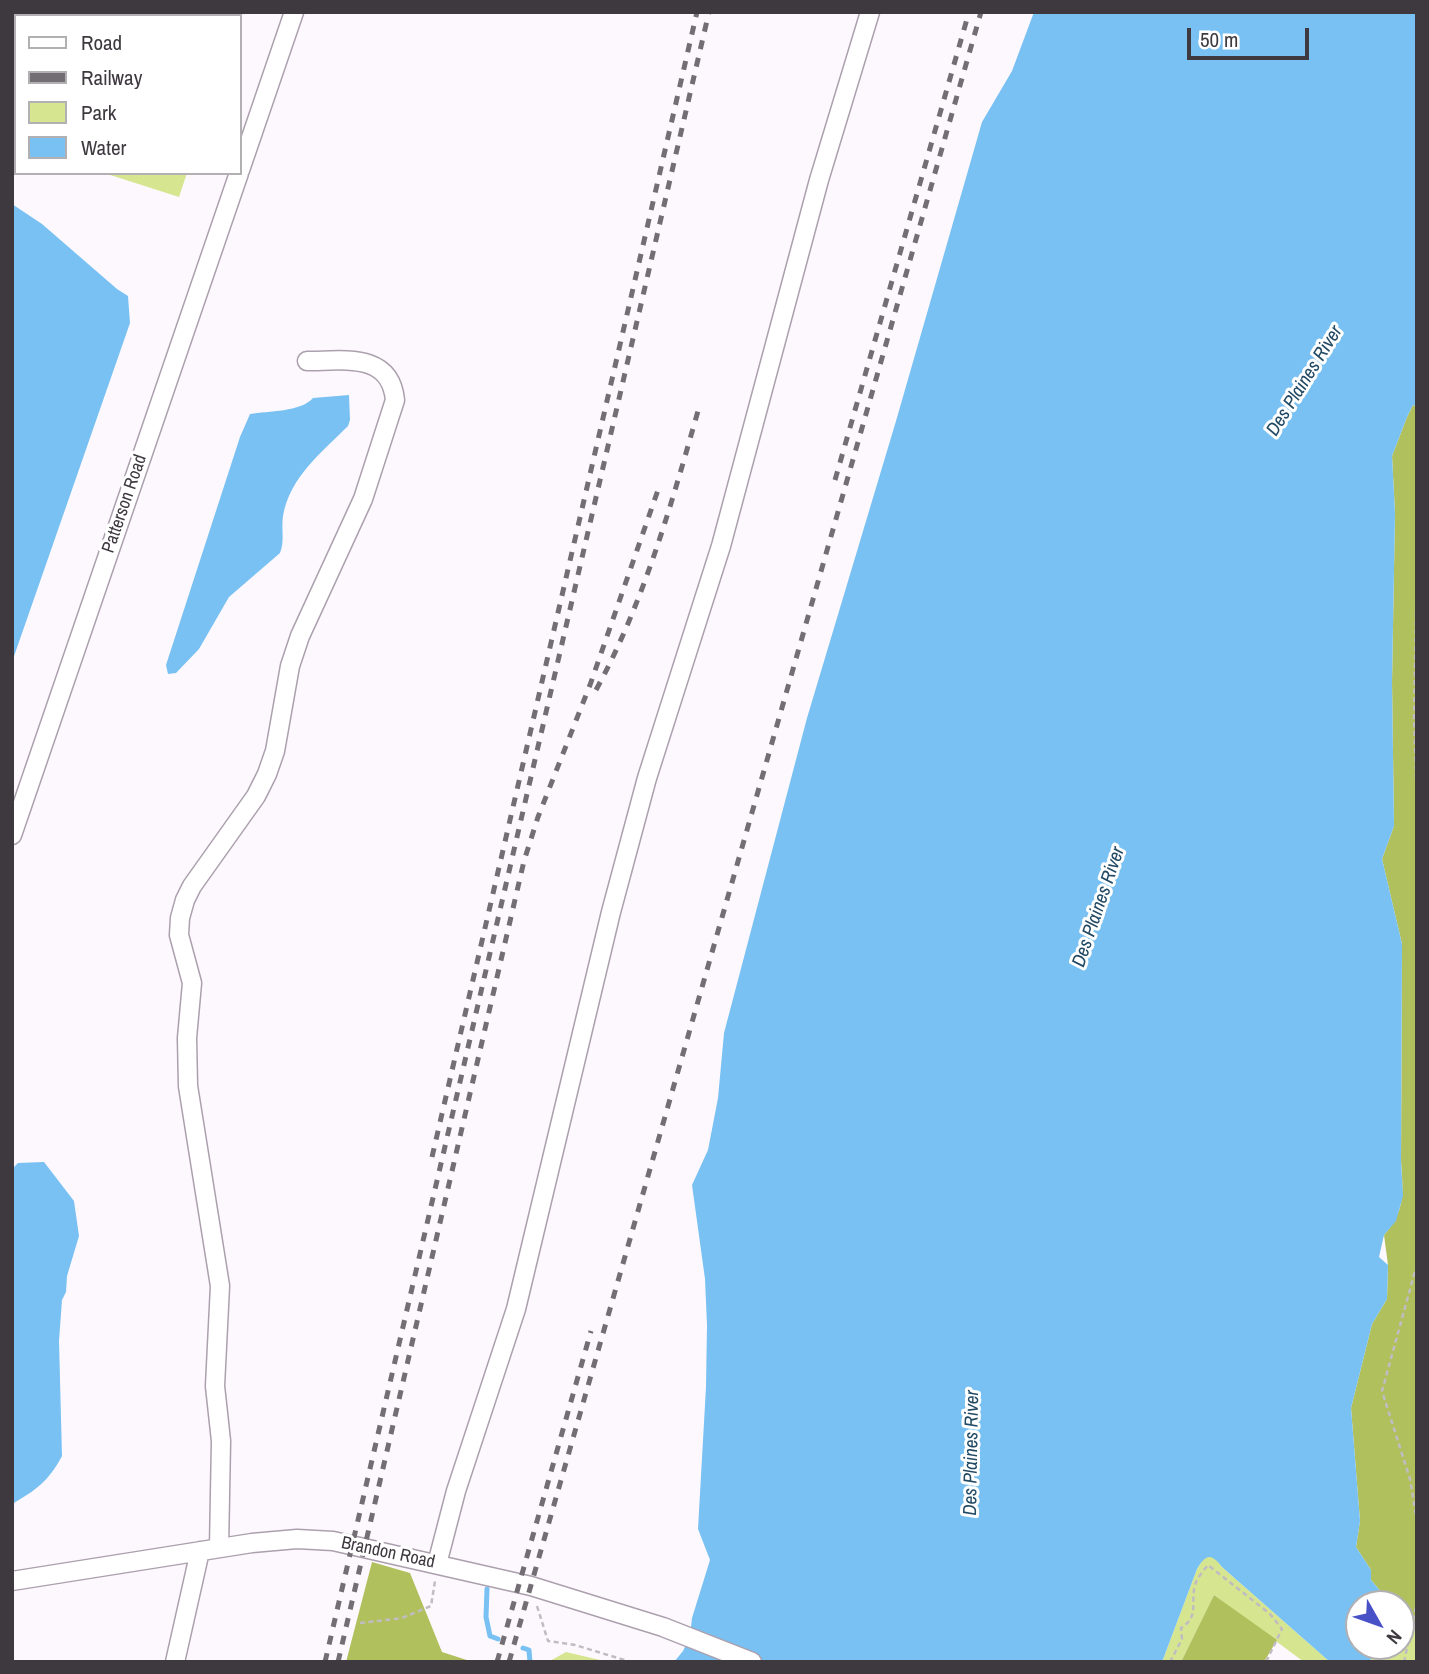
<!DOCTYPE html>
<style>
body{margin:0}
#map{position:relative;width:1429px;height:1674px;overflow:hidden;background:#fdf8fe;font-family:"Archivo Narrow",sans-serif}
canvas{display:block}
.frame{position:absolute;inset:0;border:14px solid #3e393f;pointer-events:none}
.legend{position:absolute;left:14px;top:14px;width:228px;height:161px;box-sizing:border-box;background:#fff;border:2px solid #b2b0b2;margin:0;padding:9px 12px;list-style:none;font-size:21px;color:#3e393f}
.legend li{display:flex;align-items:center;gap:14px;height:35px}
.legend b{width:35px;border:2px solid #b2b0b2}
.north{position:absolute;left:1345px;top:1590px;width:70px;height:70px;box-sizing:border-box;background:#fff;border:2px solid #b2b0b2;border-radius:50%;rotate:130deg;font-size:19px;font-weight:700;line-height:28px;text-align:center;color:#3e393f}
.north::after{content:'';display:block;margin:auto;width:24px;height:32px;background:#4851c6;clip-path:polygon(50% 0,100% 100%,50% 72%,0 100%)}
.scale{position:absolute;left:1187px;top:28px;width:122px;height:32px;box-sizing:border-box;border:4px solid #3e393f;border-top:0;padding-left:9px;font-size:21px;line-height:24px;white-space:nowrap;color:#3e393f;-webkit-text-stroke:5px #fff;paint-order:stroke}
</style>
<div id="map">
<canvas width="1429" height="1674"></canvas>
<div class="frame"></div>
<ul class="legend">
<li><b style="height:9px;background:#fff"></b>Road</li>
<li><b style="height:9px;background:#736e74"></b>Railway</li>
<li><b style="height:19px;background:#d6e590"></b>Park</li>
<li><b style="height:19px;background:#78c1f2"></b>Water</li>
</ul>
<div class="north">N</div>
<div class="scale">50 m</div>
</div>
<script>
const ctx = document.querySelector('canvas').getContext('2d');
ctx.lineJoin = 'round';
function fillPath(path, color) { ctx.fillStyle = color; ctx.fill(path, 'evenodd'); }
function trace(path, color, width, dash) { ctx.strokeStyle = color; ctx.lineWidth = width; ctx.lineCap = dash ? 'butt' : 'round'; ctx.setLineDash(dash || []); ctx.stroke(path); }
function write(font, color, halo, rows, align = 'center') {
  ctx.font = font + ' "Archivo Narrow",sans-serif'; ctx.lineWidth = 6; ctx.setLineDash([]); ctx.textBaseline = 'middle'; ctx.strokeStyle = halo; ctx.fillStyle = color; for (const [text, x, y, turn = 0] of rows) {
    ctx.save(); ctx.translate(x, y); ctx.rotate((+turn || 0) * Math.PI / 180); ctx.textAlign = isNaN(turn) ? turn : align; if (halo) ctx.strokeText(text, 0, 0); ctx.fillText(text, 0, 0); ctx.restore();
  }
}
const green = new Path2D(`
 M12 12H243L240 23V16H16V145L12 144Z
 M104 173H187L179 197Z
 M1208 1555 1214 1556 1222 1567 1330 1662H1304L1214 1595 1181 1662H1162L1197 1569 1204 1558Z
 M1401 1621 1417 1625V1662H1368L1380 1651 1382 1646H1401Z
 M566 1652 600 1660 604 1662H548Z`);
const forest = new Path2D(`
 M1413 405 1417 406V1625L1401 1621V1604H1381L1382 1593 1371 1580V1570L1356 1547 1360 1521 1351 1408 1372 1324 1387 1299 1388 1265 1384 1235C1406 1210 1403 1192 1401 1161L1402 944 1382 859 1394 826 1392 682 1395 513 1392 456 1407 417Z
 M372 1562 410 1573 442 1652 473 1662H346Z
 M1214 1595 1277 1640 1264 1662H1181Z`);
const water = new Path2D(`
 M1034 12H1417V406L1413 405 1407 417 1392 456 1395 513 1392 682 1394 826 1382 859 1402 944 1401 1161 1403 1196 1396 1221 1384 1235 1379 1257 1388 1265 1387 1299 1372 1324 1351 1408 1360 1521 1356 1547 1371 1570V1580L1382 1593 1381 1604H1359V1646H1382L1380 1651 1368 1662H1330L1222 1567C1211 1553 1206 1554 1197 1569L1162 1662H674L683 1651 690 1636 692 1618 710 1560 698 1529 706 1387 707 1325 705 1279 692 1185 708 1150 718 1098 724 1033 807 718 896 421 982 122 1012 71Z
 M12 204 42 224 117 289 128 296 130 323 12 662Z
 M349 395 350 420 348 426C321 453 290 477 283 516 281 529 285 541 280 553L229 597 199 649 176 673 168 674 166 665 240 437 250 414C268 411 301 412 313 398Z
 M44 1162 74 1201 79 1236 67 1276 66 1292 62 1300 59 1341 62 1456C48 1482 36 1490 12 1504V1169L18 1163Z`);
const stream = new Path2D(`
 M487 1589 486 1617 490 1636 498 1639
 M523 1648 529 1650 530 1662`);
const path = new Path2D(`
 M1417 561 1414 717 1417 807
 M1417 1264 1382 1391 1410 1479 1417 1522
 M537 1606 548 1641 575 1645 631 1662
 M360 1623 402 1618 431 1606 435 1581
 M1170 1662 1182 1639 1181 1628C1200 1616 1190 1603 1195 1585 1197 1578 1203 1571 1208 1565L1270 1614 1282 1629 1266 1662
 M1404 1662 1417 1602`);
const minor = new Path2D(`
 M240 170 294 12
 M12 835 239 173
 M219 1548 221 1441 215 1386 220 1286 188 1086 187 1038 192 983 179 935 180 918 185 900 192 886 256 796 267 774 275 751 290 666 300 636 363 499 395 400C390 352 344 361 307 361
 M437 1564 456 1491 516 1309 611 912 647 778 721 546 819 180 870 12
 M12 1581 252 1543 297 1539 333 1541 531 1586 663 1627 752 1662
 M175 1662 200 1551`);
const rail = new Path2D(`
 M835 480 969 12
 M596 690C645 600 672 502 700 404
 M432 1157 697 12
 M325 1662 709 12
 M338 1662 524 861 538 817 590 685 658 490
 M497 1662 591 1331
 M509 1662 981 12`);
const streetNames = [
 ["Patterson Road",125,504,-71],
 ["Brandon Road",388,1553,12]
];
const waterNames = [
 ["Des Plaines River",1305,381,-58],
 ["Des Plaines River",1099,907,-71],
 ["Des Plaines River",972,1453,-89]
];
fillPath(green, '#d6e590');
fillPath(forest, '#b0c05c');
fillPath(water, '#78c1f2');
trace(stream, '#78c1f2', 5);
trace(minor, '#aca0ae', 21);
trace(path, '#c1bcc2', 2.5, [5, 3.5]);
trace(minor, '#fff', 18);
trace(rail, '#736e74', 5, [9, 9]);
write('18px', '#3e393f', '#fff', streetNames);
write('italic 19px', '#224a64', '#fff', waterNames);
</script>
